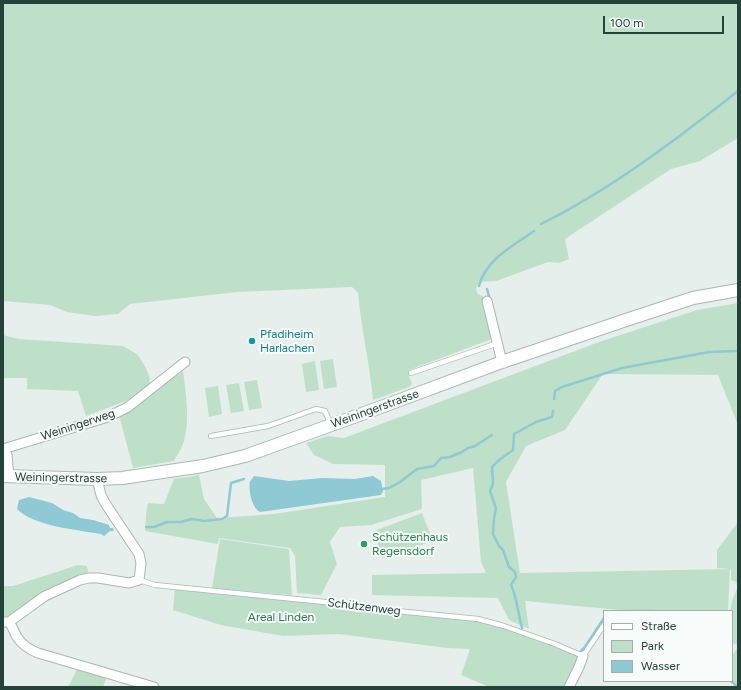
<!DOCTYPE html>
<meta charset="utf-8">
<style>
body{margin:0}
#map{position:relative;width:741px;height:690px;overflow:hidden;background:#e6efeb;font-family:Figtree,sans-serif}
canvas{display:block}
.frame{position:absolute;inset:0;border:4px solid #24423a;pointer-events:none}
.legend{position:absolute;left:603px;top:610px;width:130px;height:72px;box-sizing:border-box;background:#f7fbf9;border:1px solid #a3b1ad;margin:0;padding:5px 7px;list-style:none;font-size:12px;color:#24423a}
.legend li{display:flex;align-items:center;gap:8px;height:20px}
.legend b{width:20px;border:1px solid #a3b1ad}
.scale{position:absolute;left:603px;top:16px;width:121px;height:18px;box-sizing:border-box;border:2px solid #24423a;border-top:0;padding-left:5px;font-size:12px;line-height:14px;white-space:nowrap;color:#24423a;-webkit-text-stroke:3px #f7fbf9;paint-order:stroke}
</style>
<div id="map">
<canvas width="741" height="690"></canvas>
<div class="frame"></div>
<ul class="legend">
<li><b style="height:5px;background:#fff"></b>Straße</li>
<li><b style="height:11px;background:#bfe0c8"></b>Park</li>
<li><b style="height:11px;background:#8ec9d4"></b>Wasser</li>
</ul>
<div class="scale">100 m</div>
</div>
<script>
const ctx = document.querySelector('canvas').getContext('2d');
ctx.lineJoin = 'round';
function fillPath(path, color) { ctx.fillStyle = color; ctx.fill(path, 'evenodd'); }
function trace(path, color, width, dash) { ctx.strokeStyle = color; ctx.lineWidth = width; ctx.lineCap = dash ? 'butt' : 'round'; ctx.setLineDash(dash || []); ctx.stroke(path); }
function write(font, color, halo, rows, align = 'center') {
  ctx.font = font + ' Figtree,sans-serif'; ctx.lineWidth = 4; ctx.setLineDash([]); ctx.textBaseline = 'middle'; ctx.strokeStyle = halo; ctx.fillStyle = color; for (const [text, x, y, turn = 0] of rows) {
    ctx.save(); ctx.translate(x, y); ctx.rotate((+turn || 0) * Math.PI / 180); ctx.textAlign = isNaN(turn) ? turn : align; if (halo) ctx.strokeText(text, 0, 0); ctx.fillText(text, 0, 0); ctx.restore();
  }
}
const green = new Path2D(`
 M3 3H738V138L700 161 671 169 565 239 569 259 559 263 548 262 496 281 479 282 476 289 478 294 484 297 494 335 492 339 409 370V376L412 384 409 387 373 400C370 364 361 329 358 293L352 287 237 292 130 304 118 314 95 316 67 312 50 305 3 301Z
 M738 303V425L718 375 603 374 565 430 526 446 506 482 520 573 729 569 717 568V550L738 522V583L731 580V569H730L728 611H630L525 601 529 629 509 620 498 598 372 595V575L486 573 481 562 473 468 421 480 422 509 371 525 340 527 330 542 337 564 321 595 297 593 295 556 290 548 219 538 218 544 145 531 146 514 148 503 164 504 174 479 199 475 204 499 217 518 274 514 385 497V465L333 464 314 455 306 443 328 436 344 438 599 342 697 310Z
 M3 335 19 339 123 346 138 355 146 368 150 379 148 387 126 401 86 416 78 391 27 389V378H3Z
 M333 359 337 387 324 389 320 361Z
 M315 361 319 390 306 392 302 364Z
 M183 371C186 394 190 419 184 441 182 448 177 455 174 461L133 468 119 415 142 402 161 385Z
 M257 380 262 408 249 410 244 382Z
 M239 383 244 411 231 413 226 385Z
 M218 386 222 414 209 417 205 388Z
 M422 513 433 541 383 558 374 531Z
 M220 539 289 549 292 595 212 588Z
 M78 565 87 566 89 576 11 618 3 616V586H13Z
 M738 586V645L732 643V611H730L732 601Z
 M175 587 490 621 583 656 569 687H489L461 675 470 649 447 648 339 634 283 636 221 625 173 610Z
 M738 647V687H736L730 681H732V656Z
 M78 668 107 677 103 687H68Z`);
const water = new Path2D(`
 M254 476 289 481 322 478 355 479 373 476 381 481 383 491 381 495 260 512C252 508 248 490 250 481 251 481 254 476 254 476Z
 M29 497 52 503 63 510 73 513 80 518 93 520 109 525 110 528H113L114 531H110L104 536 101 534C78 530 33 526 17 509L19 500Z`);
const stream = new Path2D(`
 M541 224C610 190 677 139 738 91
 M479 286C486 259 513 246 534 231
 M487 289 490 300
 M554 399 555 391 562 387 622 368 709 352 738 351
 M382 489 389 488 400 482 417 469 434 466 441 458 450 457 462 452 468 448 475 446 492 435
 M146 527H154L167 522H181L192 519 204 521 222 519 227 516 231 483 244 479
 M631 611H653
 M522 628C518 614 517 597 511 585L516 577 515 572 509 567 503 550 499 546 493 534 494 518 496 508 490 491 493 484 492 467 499 460 513 450 514 434 536 422 552 417 553 411
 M581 651 585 647 604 618
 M731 681 738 687`);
const lane = new Path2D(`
 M411 373 498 343
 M211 436 268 426 316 409 325 411 331 425
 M139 580 155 585 335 603 407 612 478 619 504 626 555 644 583 656 604 625`);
const street = new Path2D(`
 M487 301 502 362
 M3 449 108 417 128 407 185 362
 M3 451 7 455 9 477
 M3 622H9L45 596 80 580 89 578H98L129 583 139 580 141 563 139 554 105 503 101 495 97 479
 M9 622C13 627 14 632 17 637 22 645 28 649 38 653L154 687
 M569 687 579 667 583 656`);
const secondary = new Path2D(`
 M3 476 97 479 122 478 203 466 245 456 373 410 502 362 626 320 693 298 738 290`);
const markers = [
 [252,341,4,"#0f9aa8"],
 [364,544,4,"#2e9e5b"]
];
const cultureNames = [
 ["Pfadiheim",260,334],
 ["Harlachen",260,348]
];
const streetNames = [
 ["Weiningerstrasse",375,409,-20],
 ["Weiningerweg",78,425,-18],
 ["Weiningerstrasse",61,478,1],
 ["Schützenweg",364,607,7]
];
const leisureNames = [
 ["Schützenhaus",372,537],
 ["Regensdorf",372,551]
];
const parkNames = [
 ["Areal Linden",281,617]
];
fillPath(green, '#bfe0c8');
fillPath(water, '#8ec9d4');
trace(stream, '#8ec9d4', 2.5);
trace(lane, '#a8b8b2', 6);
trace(street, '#a8b8b2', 11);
trace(secondary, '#a4bbb3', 14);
trace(lane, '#fff', 4.5);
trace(street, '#fff', 9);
trace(secondary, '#fff', 12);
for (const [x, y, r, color] of markers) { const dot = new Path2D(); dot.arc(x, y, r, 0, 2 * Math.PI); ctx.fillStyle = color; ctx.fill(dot); trace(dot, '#f7fbf9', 1.5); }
write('12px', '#0d838f', '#f7fbf9', cultureNames, 'left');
write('12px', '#24423a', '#f7fbf9', streetNames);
write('12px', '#27864d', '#f7fbf9', leisureNames, 'left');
write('12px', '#2d7a4b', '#f7fbf9', parkNames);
</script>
